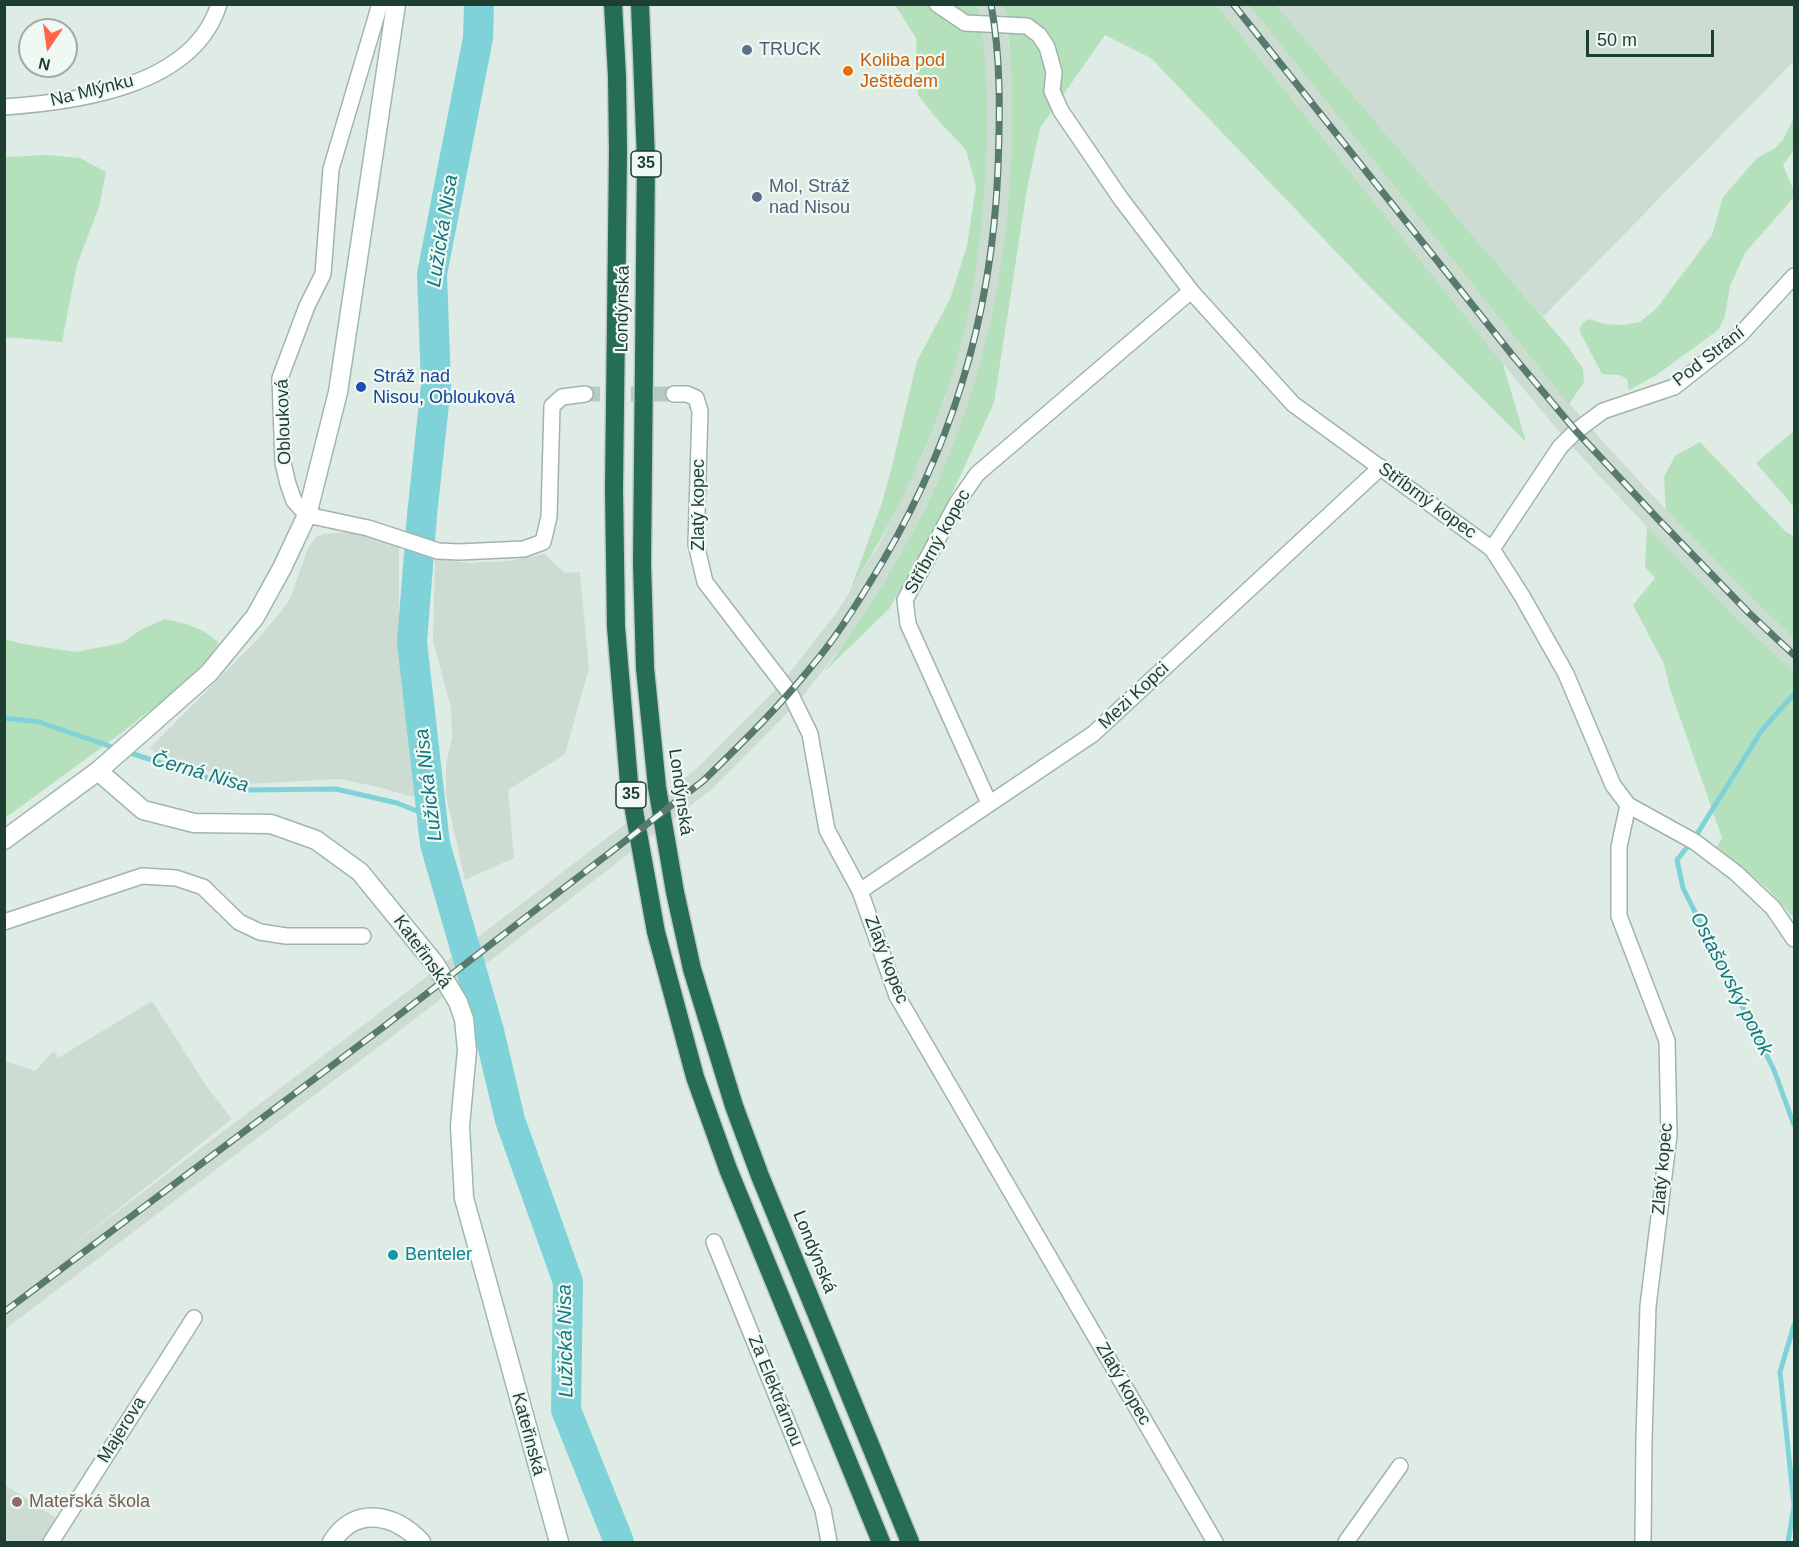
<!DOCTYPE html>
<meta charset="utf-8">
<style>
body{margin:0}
#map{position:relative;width:1799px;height:1547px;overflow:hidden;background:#deece5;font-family:Helvetica,sans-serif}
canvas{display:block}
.frame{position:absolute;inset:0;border:6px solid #1e3e32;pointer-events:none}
.north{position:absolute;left:18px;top:18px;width:60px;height:60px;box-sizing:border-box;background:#eff8f3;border:2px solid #9baea6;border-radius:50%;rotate:193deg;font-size:16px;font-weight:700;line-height:24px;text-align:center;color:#1e3e32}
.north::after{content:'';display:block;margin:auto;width:21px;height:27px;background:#ff6549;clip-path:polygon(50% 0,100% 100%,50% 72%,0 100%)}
.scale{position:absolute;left:1586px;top:30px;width:128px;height:27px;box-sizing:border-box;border:3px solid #1e3e32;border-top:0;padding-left:8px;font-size:18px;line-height:21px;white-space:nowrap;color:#1e3e32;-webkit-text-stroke:4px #eff8f3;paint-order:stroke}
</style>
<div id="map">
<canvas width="1799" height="1547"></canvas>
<div class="frame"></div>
<div class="north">N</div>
<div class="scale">50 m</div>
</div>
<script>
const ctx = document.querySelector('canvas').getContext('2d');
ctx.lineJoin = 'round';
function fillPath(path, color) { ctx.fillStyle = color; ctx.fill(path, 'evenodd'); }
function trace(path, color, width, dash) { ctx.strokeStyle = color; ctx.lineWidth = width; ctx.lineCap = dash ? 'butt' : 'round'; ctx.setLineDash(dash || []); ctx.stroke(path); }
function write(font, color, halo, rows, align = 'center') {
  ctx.font = font + ' Helvetica,sans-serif'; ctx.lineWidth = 4.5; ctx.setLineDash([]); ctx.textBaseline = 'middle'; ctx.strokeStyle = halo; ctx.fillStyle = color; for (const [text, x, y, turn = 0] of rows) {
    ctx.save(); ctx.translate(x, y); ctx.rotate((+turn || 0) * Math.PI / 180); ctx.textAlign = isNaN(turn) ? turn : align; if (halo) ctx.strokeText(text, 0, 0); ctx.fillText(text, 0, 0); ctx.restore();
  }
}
const built = new Path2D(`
 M978 5H1004L1011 64 1013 122 1009 207 998 291 984 354 969 407 947 462 901 557 858 626 799 701 711 790 394 1035 5 1329V1061L35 1071 54 1051 58 1058 152 1001 207 1087 232 1119 68 1249 378 1014 694 771 780 685 837 612 879 545 924 452 945 399 960 348 973 286 982 26Z
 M1217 5H1249L1523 348 1586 423 1666 510 1758 604 1794 638V672L1740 622 1647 527 1566 440 1503 364Z
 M1276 5H1794V61L1543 317Z
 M346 532 399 543V626L413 715 417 798 378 787 339 779 247 784 157 754 150 748 258 639 283 609 290 599 308 548 316 537 324 534Z
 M544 554 565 573 580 572 589 669 565 754 508 790 514 858 465 880 446 795V765L452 738 451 708 433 641 435 559 470 563 508 561Z
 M5 1485 56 1518 41 1542H5Z`);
const green = new Path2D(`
 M895 5H978C987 55 988 107 986 158 982 240 972 323 944 400 920 467 888 530 850 591L881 506 892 466 917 361 950 299 967 246 976 186 966 150 937 119 918 95 916 38Z
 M1004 5H1217L1503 364 1526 442 1363 280 1151 58 1105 35 1040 128 1027 189 994 403 936 528 889 609 824 672C941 514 1002 360 1011 163 1013 110 1013 57 1004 5Z
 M1249 5H1276L1569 348 1583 369 1584 382 1569 404 1523 348Z
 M1794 117V150L1783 165 1794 191V197L1745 253 1730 286 1725 316 1718 330 1658 374 1629 390 1627 379 1619 375 1602 374 1579 330 1582 324 1589 319 1605 324 1623 325 1640 322 1656 309 1712 235 1723 197 1757 158 1774 149 1783 140Z
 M46 155 80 158 106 172 99 207 77 264 62 342 5 337V157Z
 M1794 431V507L1756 463Z
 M1700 442 1786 532 1794 536V638L1758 604 1666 510 1664 477 1675 456Z
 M1647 527 1740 622 1794 672V918L1769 890 1717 847 1722 838 1670 689 1664 664 1633 605 1655 578 1645 567Z
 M165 619C187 624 202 627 219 643L202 670 120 734 5 818 4 639 23 644 76 652 122 643 142 629Z`);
const stream = new Path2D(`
 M4 718 39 722 118 749
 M127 752 245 790 336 789 397 803 432 817
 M1697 834 1762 730 1794 694
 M1688 846 1677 860 1683 888 1774 1070 1794 1125
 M1794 1325 1780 1372 1794 1505
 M1788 1542 1794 1507`);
const river = new Path2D(`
 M479 4 478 38 432 274 436 385 422 515 412 642 435 844 489 1031 510 1120 568 1282 566 1410 619 1542`);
const streetTunnel = new Path2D(`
 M585 394H674`);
const street = new Path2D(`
 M380 4 331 169 323 274 307 306 280 378 283 463 288 484 294 501 307 515 368 528 438 551 459 552 524 549 543 542 549 517 552 406 562 397 585 394
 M937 4 965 23 1027 26 1039 35 1047 47 1054 72 1052 91 1061 111 1121 199 1191 291 1293 404 1492 549 1522 596 1566 674 1613 785 1628 805 1695 842 1736 873 1773 908 1794 939
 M4 107C76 102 194 87 219 4
 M674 394H687L696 398 700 411 696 544 705 582 790 693 810 734 827 830 860 891 897 996 1215 1542
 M1492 549 1560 447 1576 431 1603 411 1674 387 1740 335 1794 276
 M989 803 908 624 905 600 957 503 977 474 1191 291
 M1628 805 1619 847V916L1667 1041 1669 1135 1648 1306 1644 1439 1643 1542
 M860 891 1093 734 1381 467
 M4 922 142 876 176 878 203 887 239 922 260 932 286 936H363
 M714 1242 823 1510 829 1542
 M51 1542 194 1318
 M1346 1542 1400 1466`);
const secondary = new Path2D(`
 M98 771 143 810 194 823 271 824 316 840 360 872 435 964 458 1002 464 1019 467 1050 460 1126 464 1198 559 1542
 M4 840 98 771 209 673 255 617 282 568 307 515 338 392 396 4
 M332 1542C355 1505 395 1514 421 1542`);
const highway = new Path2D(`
 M613 4 617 76 618 151 614 489 616 627 629 783 656 932 695 1077 728 1169 881 1542
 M640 4 646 160 642 563 645 668 657 787 675 892 692 969 734 1106 760 1176 910 1542`);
const rail = new Path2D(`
 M1233 4 1513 356 1576 431 1657 518 1749 613 1794 655
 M4 1312 386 1025 703 781C741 744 779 707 812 666 834 640 852 612 869 584 950 455 992 319 998 168 1000 113 1001 58 991 4`);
const markers = [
 [747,50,6,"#5c6f8a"],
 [848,71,6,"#e8710a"],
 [757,197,6,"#5c6f8a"],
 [361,387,6,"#1a4fb4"],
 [393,1255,6,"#0f9aa8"],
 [17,1502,6,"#8d6e63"]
];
const shields = [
 [646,164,30],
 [631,795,30]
];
const shieldNames = [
 ["35",646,164],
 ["35",631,795]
];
const serviceNames = [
 ["TRUCK",759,50],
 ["Mol, Stráž",769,187],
 ["nad Nisou",769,208]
];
const foodNames = [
 ["Koliba pod",860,61],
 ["Ještědem",860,82]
];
const streetNames = [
 ["Na Mlýnku",92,91,-14],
 ["Londýnská",623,309,-89],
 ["Pod Strání",1709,357,-38],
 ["Oblouková",284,422,-92],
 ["Stříbrný kopec",1427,501,36],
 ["Zlatý kopec",699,505,-90],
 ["Stříbrný kopec",938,542,-61],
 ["Mezi Kopci",1134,696,-43],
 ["Londýnská",680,792,82],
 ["Kateřinská",422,952,54],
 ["Zlatý kopec",886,960,69],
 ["Zlatý kopec",1663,1169,-85],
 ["Londýnská",814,1252,68],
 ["Zlatý kopec",1123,1384,60],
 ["Za Elektrárnou",775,1391,68],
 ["Majerova",122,1430,-58],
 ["Kateřinská",528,1434,75]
];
const transitNames = [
 ["Stráž nad",373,377],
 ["Nisou, Oblouková",373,398]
];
const cultureNames = [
 ["Benteler",405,1255]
];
const educationNames = [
 ["Mateřská škola",29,1502]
];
const waterNames = [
 ["Lužická Nisa",443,231,-81],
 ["Černá Nisa",200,773,16],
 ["Lužická Nisa",429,785,-97],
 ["Ostašovský potok",1731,984,63],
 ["Lužická Nisa",566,1341,-91]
];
fillPath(built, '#ccdcd3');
fillPath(green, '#b4e0bc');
trace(stream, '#7fd3d8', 5);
trace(river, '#7fd3d8', 30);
trace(streetTunnel, '#b8c9c1', 15, [15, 8]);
trace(street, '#a1b4ac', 18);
trace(secondary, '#9cb9ac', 21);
trace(highway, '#c0c9c6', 21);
trace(street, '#fff', 15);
trace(secondary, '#fff', 18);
trace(highway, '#266d58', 18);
trace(rail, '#587a6d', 7);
trace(rail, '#eff8f3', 4.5, [14]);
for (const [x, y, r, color] of markers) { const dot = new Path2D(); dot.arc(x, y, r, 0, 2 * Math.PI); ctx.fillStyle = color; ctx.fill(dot); trace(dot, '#eff8f3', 2); }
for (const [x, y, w] of shields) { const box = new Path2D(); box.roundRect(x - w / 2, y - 13, w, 26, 4.5); ctx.fillStyle = '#eff8f3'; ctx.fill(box); trace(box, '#1e3e32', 1.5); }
write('bold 16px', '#1e3e32', null, shieldNames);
write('18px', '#4e5e75', '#eff8f3', serviceNames, 'left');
write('18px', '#c56008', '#eff8f3', foodNames, 'left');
write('18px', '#1e3e32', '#eff8f3', streetNames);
write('18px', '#164399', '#eff8f3', transitNames, 'left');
write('18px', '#0d838f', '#eff8f3', cultureNames, 'left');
write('18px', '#785e54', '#eff8f3', educationNames, 'left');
write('italic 20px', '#117880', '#eff8f3', waterNames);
</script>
